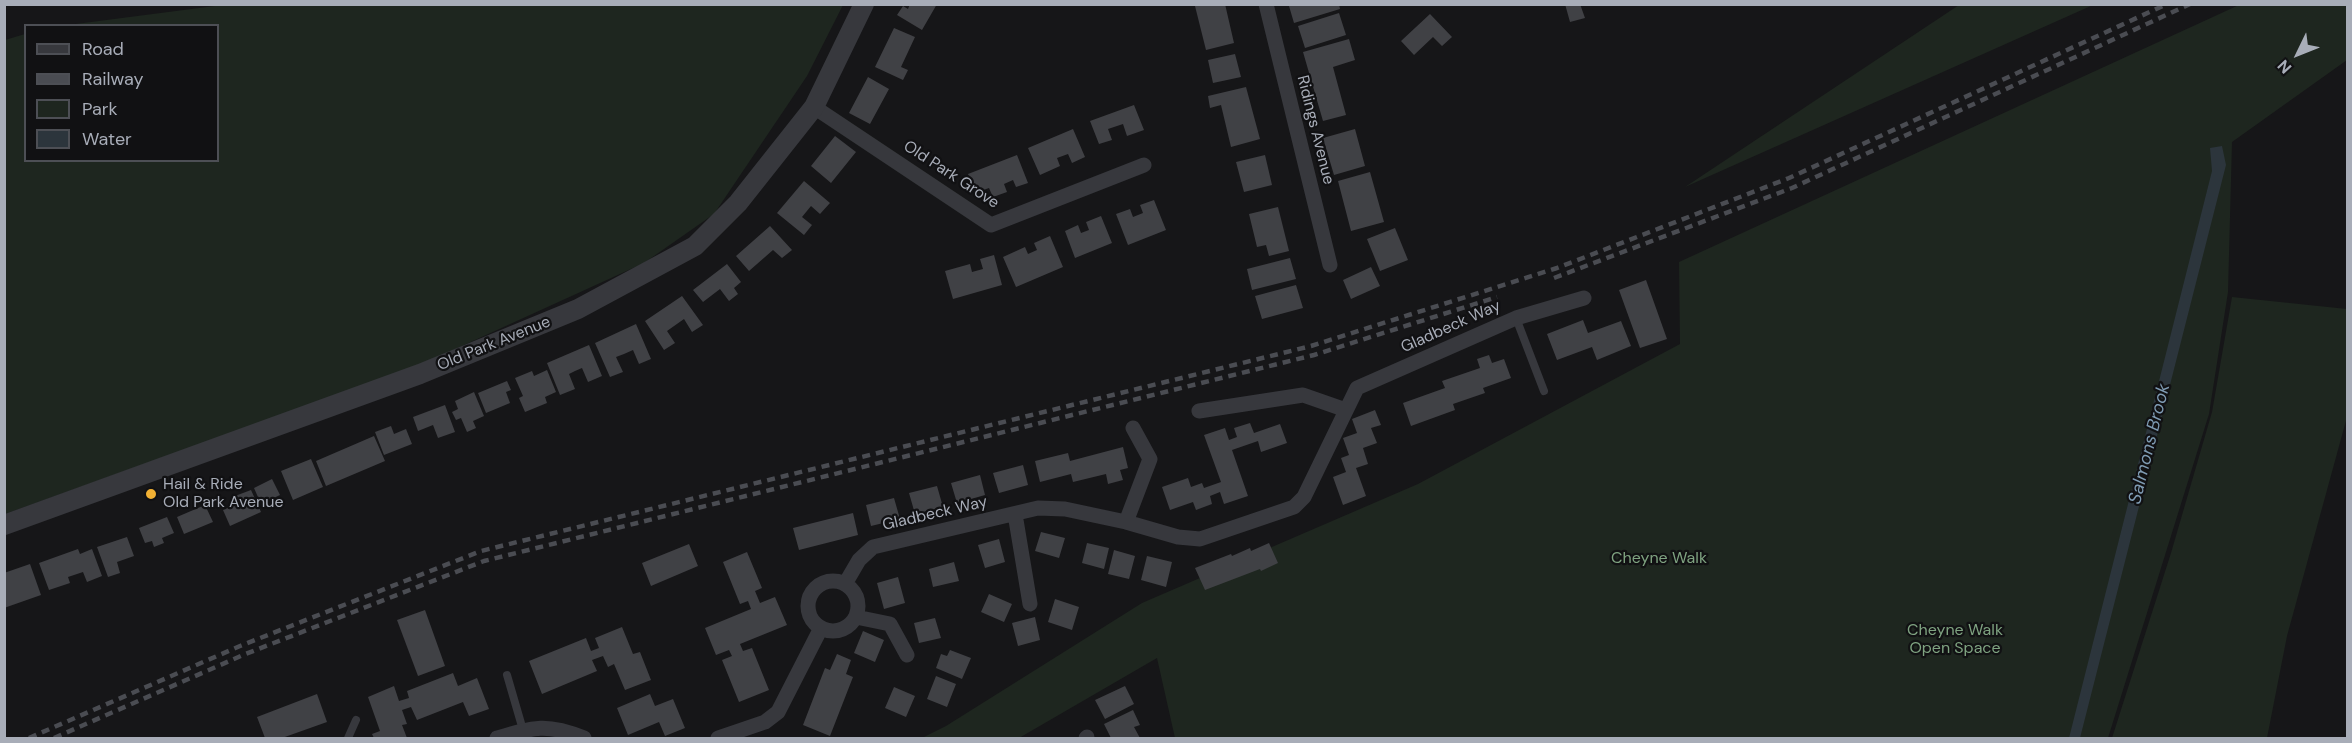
<!DOCTYPE html>
<style>
body{margin:0}
#map{position:relative;width:2352px;height:743px;overflow:hidden;background:#161618;font-family:"DM Sans",sans-serif}
canvas{display:block}
.frame{position:absolute;inset:0;border:6px solid #a8adb8;pointer-events:none}
.legend{position:absolute;left:24px;top:24px;width:195px;height:138px;box-sizing:border-box;background:#111113;border:2px solid #4d4f55;margin:0;padding:8px 10px;list-style:none;font-size:18px;color:#a8adb8}
.legend li{display:flex;align-items:center;gap:12px;height:30px}
.legend b{width:30px;border:2px solid #4d4f55}
.north{position:absolute;left:2268px;top:24px;width:60px;height:60px;-webkit-text-stroke:4px #111113;paint-order:stroke;rotate:227deg;font-size:16px;font-weight:700;line-height:24px;text-align:center;color:#a8adb8}
.north::after{content:'';display:block;margin:auto;width:21px;height:27px;background:#a8adb8;clip-path:polygon(50% 0,100% 100%,50% 72%,0 100%)}
</style>
<div id="map">
<canvas width="2352" height="743"></canvas>
<div class="frame"></div>
<ul class="legend">
<li><b style="height:8px;background:#37383d"></b>Road</li>
<li><b style="height:8px;background:#4a4c52"></b>Railway</li>
<li><b style="height:16px;background:#1e261f"></b>Park</li>
<li><b style="height:16px;background:#2c353c"></b>Water</li>
</ul>
<div class="north">N</div>
</div>
<script>
const ctx = document.querySelector('canvas').getContext('2d');
ctx.lineJoin = 'round';
function fillPath(path, color) { ctx.fillStyle = color; ctx.fill(path, 'evenodd'); }
function trace(path, color, width, dash) { ctx.strokeStyle = color; ctx.lineWidth = width; ctx.lineCap = dash ? 'butt' : 'round'; ctx.setLineDash(dash || []); ctx.stroke(path); }
function write(font, color, halo, rows, align = 'center') {
  ctx.font = font + ' "DM Sans",sans-serif'; ctx.lineWidth = 4.5; ctx.setLineDash([]); ctx.textBaseline = 'middle'; ctx.strokeStyle = halo; ctx.fillStyle = color; for (const [text, x, y, turn = 0] of rows) {
    ctx.save(); ctx.translate(x, y); ctx.rotate((+turn || 0) * Math.PI / 180); ctx.textAlign = isNaN(turn) ? turn : align; if (halo) ctx.strokeText(text, 0, 0); ctx.fillText(text, 0, 0); ctx.restore();
  }
}
const green = new Path2D(`
 M230 4 843 5 807 76 714 214 644 263 418 366 5 514V40L25 34 26 160H218V26L68 25Z
 M1959 5H2093L1685 187Z
 M2239 5H2347V60L2232 142 2228 292 2209 414 2108 738H1175L1157 658 1019 738H922L946 726 1142 603 1418 484 1680 344 1679 262Z
 M2232 297 2347 309V417L2287 636 2267 738H2112L2171 553 2212 412Z`);
const water = new Path2D(`
 M2222 146 2226 165 2080 738H2069L2212 171 2210 148Z`);
const building = new Path2D(`
 M910 4H937L922 30 897 15 903 6 908 9Z
 M1202 4H1225L1234 43 1206 50 1195 6Z
 M1293 4H1339L1340 9 1294 23 1289 6Z
 M1565 4H1580L1585 18 1570 22Z
 M1339 13 1346 35 1305 48 1298 26Z
 M1430 14 1452 37 1442 46 1433 37 1414 55 1401 41Z
 M894 28 915 37 901 67 908 70 903 80 875 67Z
 M1349 39 1355 60 1333 67 1346 115 1323 121 1303 52Z
 M1235 54 1241 77 1213 83 1208 60Z
 M868 77 889 89 870 124 849 113Z
 M1246 87 1260 139 1231 147 1221 105 1210 108 1208 96Z
 M1134 105 1144 130 1127 136 1123 124 1108 129 1112 140 1099 144 1090 121Z
 M1073 129 1085 157 1072 163 1068 154 1057 158 1060 166 1040 175 1028 148Z
 M1355 129 1365 166 1334 175 1323 138Z
 M835 136 856 152 831 183 811 166Z
 M1017 155 1028 183 1016 187 1013 180 1004 184 1007 192 993 197 989 188 975 193 968 174Z
 M1265 155 1272 185 1244 192 1236 162Z
 M1370 172 1384 222 1351 231 1338 181Z
 M804 181 830 203 820 214 811 206 802 217 812 225 804 235 777 213Z
 M1154 200 1166 230 1128 245 1116 214 1130 209 1133 217 1143 213 1140 205Z
 M1278 207 1289 251 1269 256 1266 245 1257 247 1249 214Z
 M1101 216 1112 243 1075 258 1065 231 1078 225 1081 233 1089 230 1086 222Z
 M770 226 792 250 782 258 773 250 749 271 736 256Z
 M1395 228 1408 260 1380 271 1367 239Z
 M1050 236 1063 267 1016 287 1003 257 1025 247 1028 254 1037 250 1034 243Z
 M994 255 1002 285 953 299 945 271 970 264 972 272 983 269 980 259Z
 M1290 258 1296 279 1252 290 1247 269Z
 M727 264 741 282 734 288 738 294 729 301 720 289 703 302 693 290Z
 M1371 267 1380 286 1351 299 1343 280Z
 M1646 280 1667 339 1640 348 1619 290Z
 M1296 285 1303 308 1262 319 1255 296Z
 M682 296 703 325 692 332 684 319 667 331 675 343 664 350 645 321Z
 M1583 320 1588 333 1621 321 1631 346 1597 360 1592 347 1557 360 1547 334Z
 M636 324 651 359 639 364 633 350 624 354 616 357 623 372 610 377 595 343Z
 M589 345 602 376 588 382 582 368 575 371 569 374 575 389 560 395 547 363Z
 M1489 355 1492 363 1504 359 1511 378 1483 388 1485 393 1453 404 1455 410 1411 426 1403 403 1445 388 1442 381 1480 368 1477 359Z
 M547 370 556 392 545 397 547 403 525 412 519 398 523 396 515 378 532 371 534 376Z
 M507 381 511 390 506 392 510 403 486 413 478 393Z
 M474 392 484 416 473 421 476 428 467 432 461 418 456 420 452 412 458 409 455 401Z
 M445 405 455 432 438 438 433 425 418 431 413 417Z
 M1375 410 1381 425 1371 428 1377 443 1363 448 1368 464 1356 468 1366 496 1343 505 1333 477 1346 472 1341 458 1349 455 1343 438 1357 433 1352 419Z
 M1250 423 1254 433 1280 424 1287 443 1261 452 1258 441 1232 450 1248 496 1224 504 1220 492 1210 496 1212 504 1196 510 1193 502 1170 510 1162 487 1188 478 1191 487 1202 483 1204 488 1221 482 1204 435 1225 428 1229 440 1237 437 1234 428Z
 M391 426 394 434 406 429 412 444 384 455 375 432Z
 M374 436 385 461 326 486 316 461Z
 M1123 447 1128 468 1120 470 1123 480 1108 484 1106 474 1073 482 1071 474 1040 482 1035 461 1068 453 1070 461Z
 M311 459 323 487 293 500 281 471Z
 M1023 465 1028 485 999 493 993 473Z
 M980 475 985 495 957 503 951 483Z
 M272 479 280 495 261 504 254 488Z
 M937 486 943 507 915 514 909 493Z
 M251 490 261 512 230 526 223 510 238 503 235 496Z
 M894 498 900 519 871 526 866 505Z
 M205 505 213 522 184 534 177 517Z
 M853 513 858 535 799 550 793 528Z
 M167 517 174 533 162 538 164 543 154 547 152 541 145 543 139 528Z
 M1041 532 1065 538 1059 558 1035 551Z
 M127 537 134 556 117 562 120 573 108 577 97 547Z
 M999 539 1005 562 985 568 978 545Z
 M1087 543 1109 548 1104 569 1082 563Z
 M1269 543 1278 563 1261 571 1260 569 1205 590 1195 568 1231 554 1232 556 1250 548 1251 551Z
 M689 544 698 566 651 586 642 563Z
 M78 549 80 554 92 549 102 576 87 582 83 572 68 577 70 583 49 590 39 563Z
 M1114 550 1135 556 1129 579 1108 574Z
 M747 552 762 588 755 591 760 603 775 597 787 625 740 644 743 651 752 648 769 690 739 702 722 660 732 656 729 650 716 655 705 628 751 609 748 601 740 604 723 562Z
 M1147 556 1172 562 1166 587 1141 580Z
 M954 562 959 581 933 587 929 569Z
 M30 564 41 595 4 608V573Z
 M898 577 905 603 884 609 877 583Z
 M989 594 1012 604 1004 622 981 612Z
 M1055 599 1079 607 1072 630 1048 622Z
 M425 610 445 666 418 676 397 620Z
 M1035 617 1040 640 1018 646 1012 623Z
 M935 618 941 638 919 643 914 623Z
 M622 627 633 654 640 652 651 680 625 690 614 664 608 667 603 656 592 660 597 671 542 694 529 661 586 638 591 651 599 648 595 638Z
 M863 631 884 640 875 662 854 653Z
 M950 650 971 658 962 679 936 668 941 654 947 656Z
 M837 654 851 660 846 674 853 677 830 736 803 725 825 668 830 670Z
 M453 673 458 686 477 678 489 709 469 716 463 702 417 720 411 707 402 710 407 724 402 725 407 738H374L372 734 380 731 368 697 394 686 399 701 409 698 407 691Z
 M936 676 956 684 947 707 927 699Z
 M1125 686 1134 704 1105 719 1095 700Z
 M894 687 915 696 906 717 885 708Z
 M317 694 327 722 282 738H265L257 717Z
 M650 694 655 706 673 699 685 728 665 736 659 722 628 735 617 708Z
 M1133 710 1140 725 1134 727 1140 738H1111L1104 724Z`);
const service = new Path2D(`
 M1516 318 1544 391
 M507 675 523 730
 M348 738 356 720`);
const minor = new Path2D(`
 M1266 4 1330 265
 M814 107 991 225 1144 165
 M1199 411 1303 395 1346 410
 M1015 514 1030 604
 M1126 522 1150 459 1133 428
 M808 606a25 25 0 1 1 50 0a25 25 0 1 1-50 0Z
 M845 584 859 560 873 547 1038 508 1065 509 1126 522 1178 537 1200 539 1294 507 1304 497 1357 388 1516 318 1584 298
 M856 617 890 624 907 655
 M497 738C534 727 547 723 584 738
 M718 738 765 722 778 712 821 628
 M1086 738 1087 737`);
const tertiary = new Path2D(`
 M4 525 420 374 578 309 695 246 738 203 814 107 864 4`);
const rail = new Path2D(`
 M1554 278 1792 188 2190 4
 M29 738 240 646 481 551 1311 346 1557 268 1789 178 2167 4
 M54 738 243 655 484 561 1314 355 1497 297`);
const markers = [
 [151,494,6,"#f2b134"]
];
const streetNames = [
 ["Ridings Avenue",1315,130,76],
 ["Old Park Grove",951,175,33],
 ["Gladbeck Way",1451,327,-24],
 ["Old Park Avenue",494,344,-22],
 ["Gladbeck Way",935,514,-13]
];
const poiNames = [
 ["Hail & Ride",163,485],
 ["Old Park Avenue",163,503]
];
const parkNames = [
 ["Cheyne Walk",1659,559],
 ["Cheyne Walk",1955,631],
 ["Open Space",1955,649]
];
const waterNames = [
 ["Salmons Brook",2150,444,-76]
];
fillPath(green, '#1e261f');
fillPath(water, '#2c353c');
fillPath(building, '#404145');
trace(service, '#37383d', 8);
trace(minor, '#37383d', 15);
trace(tertiary, '#37383d', 20);
trace(rail, '#4a4c52', 4.5, [8, 6]);
for (const [x, y, r, color] of markers) { const dot = new Path2D(); dot.arc(x, y, r, 0, 2 * Math.PI); ctx.fillStyle = color; ctx.fill(dot); trace(dot, '#111113', 2); }
write('16px', '#a8adb8', '#111113', streetNames);
write('16px', '#a8adb8', '#111113', poiNames, 'left');
write('16px', '#7fa381', '#111113', parkNames);
write('italic 18px', '#7f9bb3', '#111113', waterNames);
</script>
